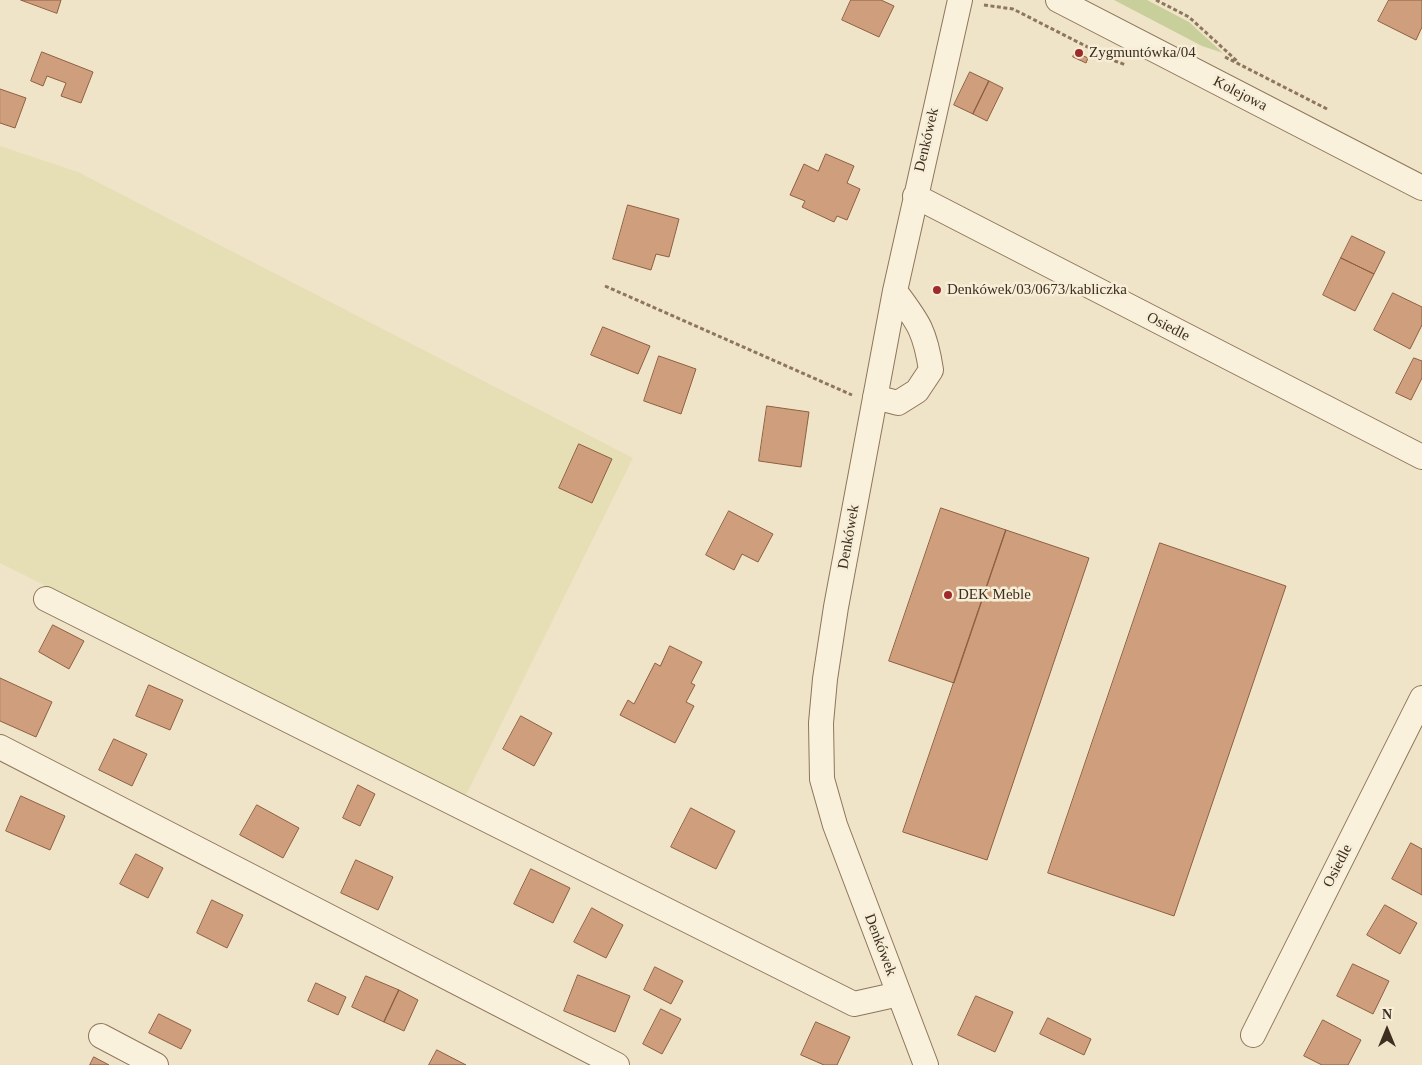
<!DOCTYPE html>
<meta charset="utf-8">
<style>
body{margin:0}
#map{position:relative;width:1422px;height:1065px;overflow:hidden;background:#f0e4c8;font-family:"Times New Roman",serif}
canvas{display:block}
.north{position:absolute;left:1362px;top:1005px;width:50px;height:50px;-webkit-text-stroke:4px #f7eed8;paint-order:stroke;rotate:0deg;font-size:14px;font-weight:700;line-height:20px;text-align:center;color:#3d2e20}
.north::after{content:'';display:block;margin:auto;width:18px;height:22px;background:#3d2e20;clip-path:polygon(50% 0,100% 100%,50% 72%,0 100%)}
</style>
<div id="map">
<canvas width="1422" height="1065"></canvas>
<div class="north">N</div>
</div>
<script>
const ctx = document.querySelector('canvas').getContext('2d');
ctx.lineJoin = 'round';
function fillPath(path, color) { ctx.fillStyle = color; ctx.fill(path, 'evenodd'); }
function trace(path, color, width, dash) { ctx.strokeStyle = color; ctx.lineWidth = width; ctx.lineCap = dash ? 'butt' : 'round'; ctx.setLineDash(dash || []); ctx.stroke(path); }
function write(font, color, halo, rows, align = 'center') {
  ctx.font = font + ' "Times New Roman",serif'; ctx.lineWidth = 5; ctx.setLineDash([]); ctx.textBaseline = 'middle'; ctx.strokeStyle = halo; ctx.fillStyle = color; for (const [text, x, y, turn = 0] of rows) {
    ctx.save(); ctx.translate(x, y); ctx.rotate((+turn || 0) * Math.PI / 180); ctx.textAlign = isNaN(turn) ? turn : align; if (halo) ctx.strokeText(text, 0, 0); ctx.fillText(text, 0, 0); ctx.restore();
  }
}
const farmland = new Path2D(`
 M0 146 78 172 633 458 466 795 0 563Z`);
const green = new Path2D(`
 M1114 0H1147L1189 22 1223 53 1202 46Z`);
const building = new Path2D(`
 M21 0H61L57 13Z
 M851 0H881L894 6 879 37 842 20Z
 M1389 0H1422V27L1416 40 1378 21Z
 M42 52 93 72 81 103 61 96 66 83 47 76 43 86 31 81Z
 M1075 52 1088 58 1086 63 1073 57Z
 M970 72 989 81 973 114 954 105Z
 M989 81 1003 88 987 121 973 114Z
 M0 89 26 98 15 128 0 123Z
 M826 154 854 166 847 183 860 189 847 220 837 216 834 222 802 207 805 201 790 195 804 164 818 171Z
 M628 205 679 219 669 257 656 254 651 270 613 259Z
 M1352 236 1385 252 1374 274 1341 258Z
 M1341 258 1374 274 1355 311 1323 295Z
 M1393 293 1422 307V325L1410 349 1374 330Z
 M603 327 650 346 638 374 591 355Z
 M659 356 696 369 681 414 644 401Z
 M1414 358 1422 361V378L1411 400 1396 393Z
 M767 406 809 412 801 467 759 461Z
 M579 444 612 459 592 503 559 488Z
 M941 508 1006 530 954 683 889 661Z
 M729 511 773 534 758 562 742 554 734 570 706 555Z
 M1006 530 1089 558 987 860 903 832Z
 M1160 543 1286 586 1174 916 1048 873Z
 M53 625 84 641 69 669 39 652Z
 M670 646 702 662 691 683 695 685 686 702 694 706 675 743 620 715 628 700 634 704 655 663 660 666Z
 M0 678 52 702 36 737 0 721Z
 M149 685 183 700 170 730 136 716Z
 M521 716 552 733 534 766 503 749Z
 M114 739 147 754 132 786 99 770Z
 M358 785 375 794 360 826 343 818Z
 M21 796 65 816 50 850 6 831Z
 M257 805 299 828 283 858 240 835Z
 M691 808 735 831 716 869 671 847Z
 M1411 843 1422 849V895L1392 879Z
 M136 854 163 868 148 898 120 884Z
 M356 860 393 877 378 910 341 893Z
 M531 869 570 888 553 923 514 904Z
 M212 900 243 915 227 948 197 933Z
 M1385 905 1417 923 1400 954 1367 935Z
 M592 908 623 925 606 958 574 942Z
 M1353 964 1389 981 1373 1014 1337 996Z
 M655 967 683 981 671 1004 644 990Z
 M578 975 630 996 615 1032 564 1011Z
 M366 976 399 990 384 1022 352 1007Z
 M316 983 346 997 338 1015 308 1001Z
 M399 990 418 1000 404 1031 384 1022Z
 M976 996 1013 1012 995 1052 958 1035Z
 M661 1009 681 1019 662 1054 643 1044Z
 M159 1014 191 1030 181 1049 149 1033Z
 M1048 1018 1091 1039 1084 1055 1040 1034Z
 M1323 1020 1361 1040 1348 1065H1322L1304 1056Z
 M816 1022 850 1037 837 1065H824L801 1055Z
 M437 1050 466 1065H429Z
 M94 1057 109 1065H90Z`);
const path = new Path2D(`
 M1156 0 1189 17 1237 61
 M984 5 1013 9 1115 61 1126 65
 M1225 57 1329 110
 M605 286 852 395`);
const minor = new Path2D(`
 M1058 0 1422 188
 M915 196 1422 457
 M875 397 898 403 917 391 931 370C925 330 918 322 895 291
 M46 599 854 1004 899 994
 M0 747 617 1065
 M1253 1035 1422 698
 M101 1036 156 1065
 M926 1065 835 825 822 779 821 723 825 679 836 607 895 291 960 0`);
const markers = [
 [1079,53,5,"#9e2a2b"],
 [937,290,5,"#9e2a2b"],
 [948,595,5,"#9e2a2b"]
];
const poiNames = [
 ["Zygmuntówka/04",1089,53],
 ["Denkówek/03/0673/kabliczka",947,290],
 ["DEK Meble",958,595]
];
const streetNames = [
 ["Kolejowa",1240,94,27],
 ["Denkówek",927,140,-77],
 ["Osiedle",1168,327,27],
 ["Denkówek",849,537,-80],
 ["Osiedle",1338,866,-63],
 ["Denkówek",880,945,69]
];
fillPath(farmland, '#e6deb5');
fillPath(green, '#c9cf9b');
fillPath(building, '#cf9f7d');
trace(building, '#8d5f41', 1);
trace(minor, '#8d765c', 26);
trace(path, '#8d765c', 3, [4, 2.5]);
trace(minor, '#faf1dc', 24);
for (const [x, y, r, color] of markers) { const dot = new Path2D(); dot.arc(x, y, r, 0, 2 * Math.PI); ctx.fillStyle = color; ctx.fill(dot); trace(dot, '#f7eed8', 2); }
write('15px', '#3d2e20', '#f7eed8', poiNames, 'left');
write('15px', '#3d2e20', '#f7eed8', streetNames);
</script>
